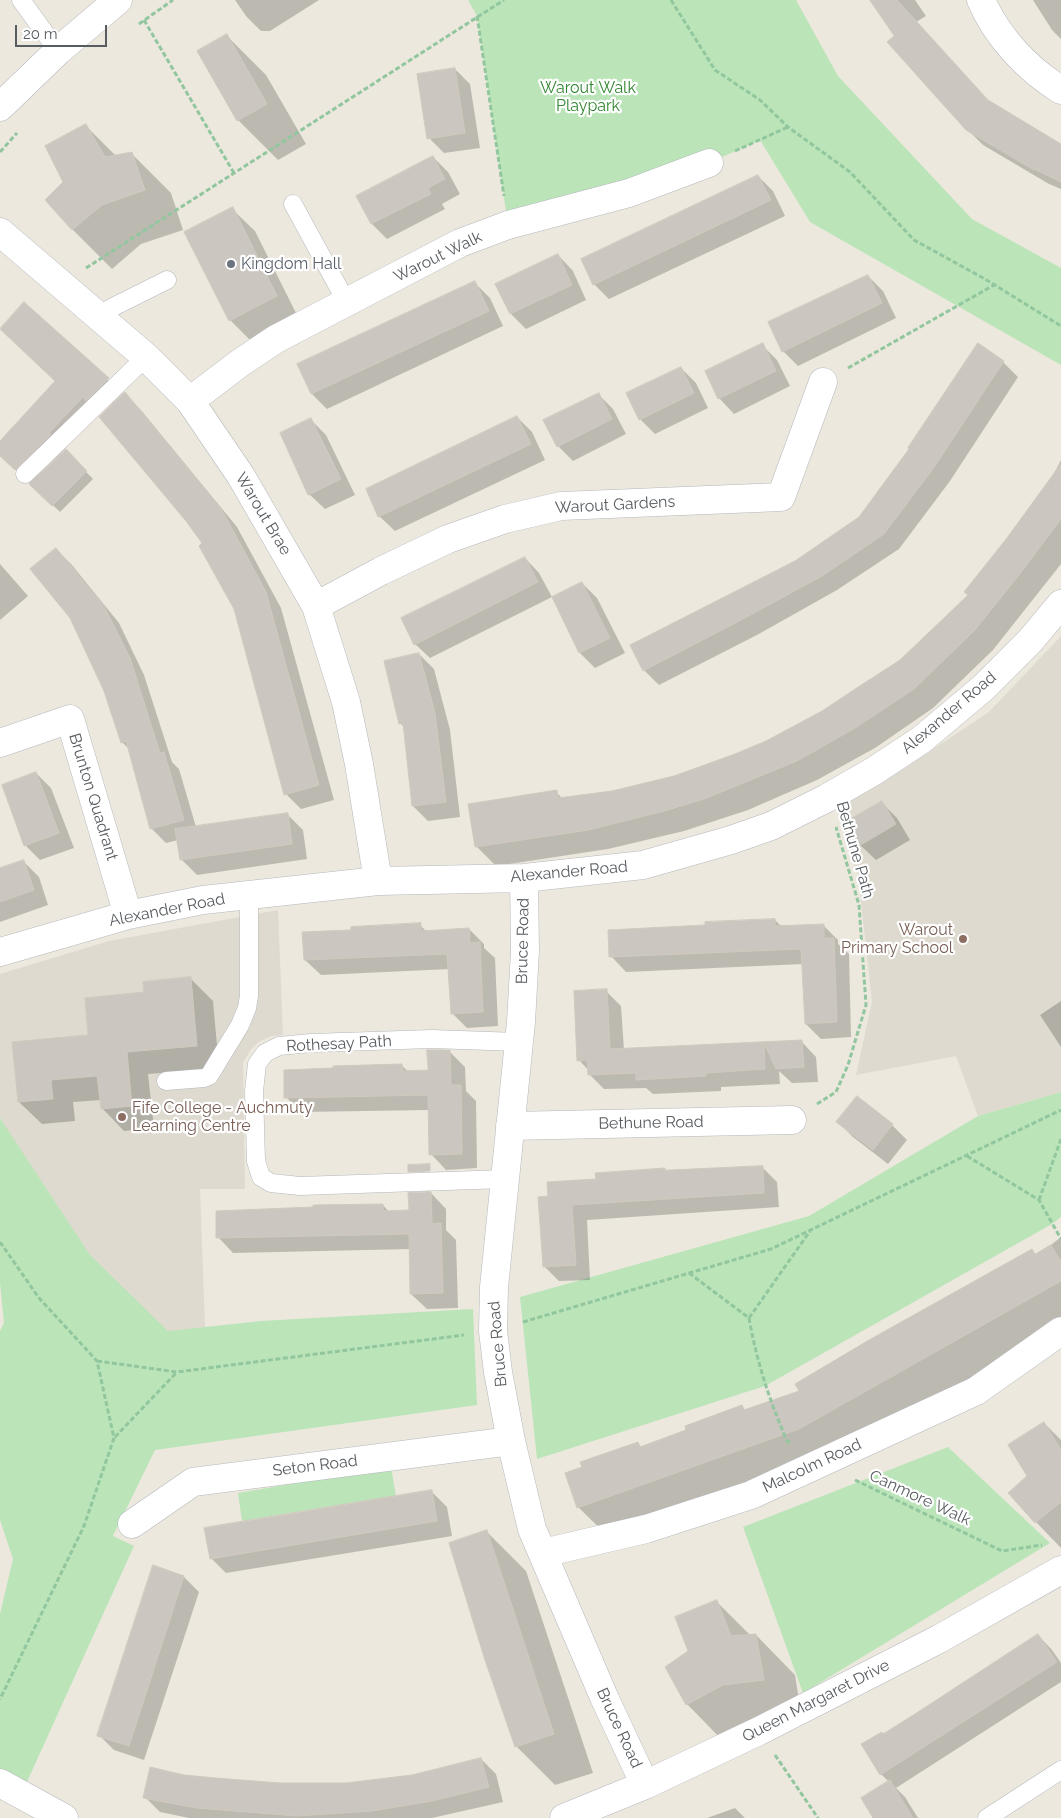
<!DOCTYPE html>
<style>
body{margin:0}
#map{position:relative;width:1061px;height:1818px;overflow:hidden;background:#ece8de;font-family:Raleway,sans-serif}
canvas{display:block}
.scale{position:absolute;left:15px;top:25px;width:92px;height:22px;box-sizing:border-box;border:2px solid #575c60;border-top:0;padding-left:6px;font-size:15px;line-height:18px;white-space:nowrap;color:#575c60;-webkit-text-stroke:4px #fff;paint-order:stroke}
</style>
<div id="map">
<canvas width="1061" height="1818"></canvas>
<div class="scale">20 m</div>
</div>
<script>
const ctx = document.querySelector('canvas').getContext('2d');
ctx.lineJoin = 'round';
function fillPath(path, color) { ctx.fillStyle = color; ctx.fill(path, 'evenodd'); }
function trace(path, color, width, dash) { ctx.strokeStyle = color; ctx.lineWidth = width; ctx.lineCap = dash ? 'butt' : 'round'; ctx.setLineDash(dash || []); ctx.stroke(path); }
function write(font, color, halo, rows, align = 'center') {
  ctx.font = font + ' Raleway,sans-serif'; ctx.lineWidth = 4.5; ctx.setLineDash([]); ctx.textBaseline = 'middle'; ctx.strokeStyle = halo; ctx.fillStyle = color; for (const [text, x, y, turn = 0] of rows) {
    ctx.save(); ctx.translate(x, y); ctx.rotate((+turn || 0) * Math.PI / 180); ctx.textAlign = isNaN(turn) ? turn : align; if (halo) ctx.strokeText(text, 0, 0); ctx.fillText(text, 0, 0); ctx.restore();
  }
}
const education = new Path2D(`
 M1061 636V1092L978 1116 956 1056 856 1075 872 1002 858 875 836 807 903 769 989 712Z
 M278 910 283 1035 272 1036 260 1041 251 1049 243 1063 245 1189H200L205 1327 104 1344 0 1157V974L109 941Z`);
const green = new Path2D(`
 M468 0H796L838 76 972 219 1061 268V365L810 222 760 140 709 163 508 225 477 16Z
 M1061 1092V1217L1052 1224 765 1386 537 1459 520 1297 809 1216 978 1116Z
 M0 1118 90 1255 168 1331 261 1321 473 1309 477 1405 155 1450 113 1536 134 1546 21 1795 10 1789 0 1801V1614L13 1559 0 1520V1331L4 1323 0 1283Z
 M948 1447 1050 1543 803 1693 743 1527Z
 M391 1467 396 1496 242 1521 238 1493Z`);
const shadow = new Path2D(`
 M235 0H319L270 31H261L246 16Z
 M871 0H915L926 16 916 22 989 102 1061 145V189L1049 184 983 145 967 129 896 36Z
 M1033 0H1061V39L1052 30Z
 M227 36 266 75 306 144 278 160 238 120 199 52Z
 M455 69 470 84 480 148 444 153 429 138Z
 M86 126 116 156 131 153 171 193 183 230 141 244 112 269 73 230 47 200 65 182Z
 M433 157 448 172 460 194 442 204 445 209 387 239 372 224 358 196Z
 M758 176 773 191 785 216 609 299 594 284Z
 M232 209 255 231 299 319 252 342 230 320Z
 M558 255 573 271 586 300 526 329 511 314Z
 M868 276 883 291 896 318 798 366 783 351Z
 M475 283 490 298 503 326 327 409 312 394Z
 M24 304 121 392 37 474 39 476 66 451 93 479 60 512 0 454V442L56 381Z
 M762 345 777 360 790 386 734 414 719 398 707 371Z
 M978 345 1003 362 1018 377 950 481 899 549 837 590 757 635 659 685 644 670 860 518 911 449Z
 M681 368 696 383 708 408 655 434 640 419Z
 M125 394 140 409 237 527 281 608 334 800 301 809 286 794 235 608 204 543Z
 M598 394 613 409 626 434 573 461 558 446Z
 M517 417 532 432 545 460 395 531 379 516 367 490Z
 M311 420 326 435 355 495 325 509 309 494Z
 M1061 460V564L993 650 933 708 875 748 817 780 748 810 684 831 608 849 496 866 476 846 556 792 563 799 642 786 706 767 736 755 795 728 822 712 901 661 969 595 1049 483Z
 M56 549 71 564 119 623 144 675 172 762 179 769 196 827 288 815 303 830 307 859 197 875 181 859 178 840 166 843 151 828 130 750 122 742Z
 M525 558 539 573 552 597 430 658 415 644Z
 M0 564 28 596 0 620Z
 M582 583 597 598 625 653 595 668 580 653 553 597Z
 M419 654 434 669 450 730 460 817 428 821 413 806 404 727 400 723Z
 M36 773 51 788 74 848 40 860 25 845Z
 M882 803 897 818 910 840 876 860 860 845Z
 M23 861 39 877 48 905 0 922V869Z
 M775 920 782 927 823 925 838 940V944L849 954 851 1037 821 1039 806 1024 803 964 626 972 611 956 706 926Z
 M420 925 427 932 469 929 484 944V948L495 958 498 1026 467 1028 452 1013 450 969 321 975 305 960 352 932Z
 M190 978 213 1001 219 1068 148 1074 154 1128 124 1131 102 1108 101 1100 73 1102 75 1121 42 1124 19 1102 14 1043 90 1036 145 993Z
 M606 991 621 1006 624 1050 801 1041 816 1057 818 1082 792 1083 779 1071 780 1084 721 1087V1091L653 1094 646 1088 604 1089 589 1074V1071L579 1060Z
 M1061 1001V1047L1040 1015Z
 M450 1052 465 1067 466 1091 476 1101 477 1168 446 1170 431 1154 430 1110 301 1112 286 1097 402 1066 409 1072 429 1071Z
 M838 1122 892 1125 907 1140 888 1164 853 1137Z
 M762 1167 777 1182 779 1207 587 1220 590 1280 559 1281 544 1266 550 1198 597 1180 664 1169 667 1171Z
 M431 1193 446 1209V1230L456 1240 458 1308 427 1309 411 1294V1249L233 1253 218 1237 383 1205 389 1212 410 1211Z
 M1061 1237V1342L618 1546 578 1507 638 1443 642 1448 688 1431 742 1406 746 1411 800 1391 1032 1251 1037 1256Z
 M1044 1423 1061 1440V1548L1036 1522 1029 1476Z
 M432 1492 447 1507 452 1536 226 1573 211 1558Z
 M487 1532 526 1571 593 1773 555 1785 516 1746Z
 M154 1567 184 1577 199 1592 144 1760 114 1750 99 1735Z
 M717 1602 751 1636 756 1635 795 1675 802 1719 726 1744 687 1704 689 1652Z
 M1038 1635 1052 1650 1061 1663V1682L896 1788 905 1797 918 1818H875L889 1782 881 1774 883 1735Z
 M481 1759 496 1774 503 1802 432 1818H189L160 1812 145 1797 280 1784H346L412 1776Z
 M735 1808 745 1818H707Z`);
const building = new Path2D(`
 M870 0H897L988 100 1061 144V182L1034 169V170L966 130 887 42 894 36Z
 M227 34 267 104 237 121 197 51Z
 M455 68 465 133 427 139 417 74Z
 M86 124 105 157 132 152 145 190 102 205 72 230 45 200 63 182 45 146Z
 M433 156 445 179 428 188 431 194 371 224 356 196Z
 M758 175 771 200 593 285 581 259Z
 M233 207 277 296 229 321 184 232Z
 M558 254 572 285 510 314 495 284Z
 M868 275 882 303 782 352 768 322Z
 M475 281 489 311 311 394 297 364Z
 M24 302 109 378 86 401 83 397 49 433 51 434 15 470 0 456V441L55 381 0 329Z
 M763 343 776 371 718 399 705 371Z
 M978 343 1004 361 935 466 884 534 822 576 741 620 643 671 630 645 795 561 859 517 909 449 908 448Z
 M681 367 694 393 639 420 626 393Z
 M125 392 222 510 266 592 319 785 284 795 234 609 199 546 202 543 186 521 99 417Z
 M599 393 612 419 557 447 543 420Z
 M517 416 531 444 378 517 366 489Z
 M311 418 341 479 308 495 280 433Z
 M66 449 87 471 52 506 29 484Z
 M1061 464V519L1019 575 974 631 914 689 855 728 797 761 704 799 664 811 588 830 475 847 468 804 557 790 558 798 612 791 674 776 735 754 766 741 822 711 849 693 900 660 968 595 964 592 1007 538Z
 M56 548 104 606 130 658 160 753 164 752 184 820 150 829 126 741 121 743 104 691 70 618 30 569Z
 M525 557 538 582 414 645 401 618Z
 M582 582 610 638 579 653 552 597Z
 M419 653 435 713 446 802 412 806 403 723 399 724 384 661Z
 M36 772 59 833 24 846 2 785Z
 M882 801 896 824 859 846 846 822Z
 M288 813 292 844 180 860 175 829Z
 M24 860 34 890 0 902V868Z
 M775 919V926L824 924V938H834L837 1022 805 1024 801 949 609 957 608 930 705 925V922Z
 M421 923V931L469 928 470 943 480 942 483 1012 451 1014 447 954 304 960 302 932 351 930V927Z
 M191 977 197 1046 127 1052 132 1106 101 1109 97 1076 51 1080 53 1099 18 1102 12 1042 88 1035 85 998 144 992 143 982Z
 M607 989 610 1049 802 1040 804 1067 776 1069 764 1043 765 1069 706 1073V1076L636 1080V1073L588 1075 587 1060 577 1061 574 991Z
 M427 1050H450L451 1085H461L462 1154 429 1155 428 1095 284 1098V1070L333 1068V1066L402 1064 403 1071 428 1070Z
 M857 1096 893 1124 873 1150 836 1122Z
 M430 1164V1171L408 1172V1165Z
 M763 1166 764 1193 572 1205 576 1265 543 1267 538 1197 548 1196 547 1182 596 1179 595 1173 665 1168V1170Z
 M431 1192 432 1224 441 1223 443 1293 410 1294 409 1234 216 1238V1211L313 1207V1205L383 1204V1211L409 1210 408 1193Z
 M1051 1245 1061 1262V1281L799 1429 577 1508 565 1473 582 1467 580 1462 638 1442 640 1447 686 1430 685 1426 742 1405 744 1410 799 1391 795 1384 869 1340 1032 1249 1035 1254Z
 M1044 1422 1061 1450V1502L1035 1523 1008 1493 1027 1476 1008 1445Z
 M432 1490 437 1521 210 1559 204 1528Z
 M487 1530 554 1734 515 1747 485 1660 449 1543Z
 M153 1565 184 1576 129 1746 97 1736Z
 M717 1600 731 1636 756 1634 764 1680 723 1685 686 1705 665 1667 688 1651 675 1617Z
 M1038 1634 1057 1662 880 1775 861 1744 882 1732 883 1734 915 1714Z
 M481 1758 489 1787 432 1801 372 1811 297 1816 197 1808 143 1798 150 1767 184 1775 216 1778 280 1783H346L412 1775Z
 M890 1780 913 1818H873L861 1798Z`);
const path = new Path2D(`
 M671 0 715 70 760 100 788 127 850 172 914 240 985 279 1061 326
 M477 16 504 196
 M144 20 234 173
 M139 24 173 0
 M735 151 788 127
 M0 152 17 133
 M86 268 504 0
 M848 368 994 285
 M817 1104 836 1092 848 1065 866 1005 859 905 836 827
 M967 1156 1039 1200 1061 1239
 M1039 1200 1061 1139
 M0 1242 39 1298 97 1361 114 1438 84 1526 0 1699
 M689 1273 749 1318C757 1363 769 1399 787 1441L791 1443
 M749 1318 810 1231
 M523 1322 771 1249 1061 1110
 M97 1361 177 1372 464 1335
 M115 1437 177 1372
 M855 1480 1002 1551 1042 1545
 M775 1755 818 1818`);
const lane = new Path2D(`
 M21 0 58 51
 M293 204 347 303
 M97 315 167 280
 M25 474 146 357
 M166 1081 204 1078 209 1076 240 1025 247 1008 249 996V895
 M505 1179 300 1186 271 1183 261 1177 256 1161 254 1091 257 1064 265 1053 279 1046 311 1043 432 1039 518 1042
 M987 1818 1061 1770`);
const street = new Path2D(`
 M981 0C997 37 1027 69 1061 90
 M0 232 146 357 190 401 241 476 316 606 346 702 359 764 378 881
 M190 401 240 363 276 339 460 243 508 225 629 193 709 163
 M316 606 381 571 448 539 505 519 561 506 781 497 823 382
 M0 743 70 719 128 915
 M524 878 525 951 521 1022 494 1287 493 1331 498 1372 511 1441 532 1529 604 1697 645 1785
 M0 952 128 915 203 900 378 881 524 878 643 865 731 840 771 826 827 798 874 771 921 740 983 688 1030 641 1061 604
 M510 1126 792 1120
 M132 1524 193 1482 511 1441
 M543 1553 646 1529 751 1495 976 1391 1061 1331
 M0 1783 64 1818
 M564 1818 645 1785 759 1731 939 1639 1061 1570`);
const secondary = new Path2D(`
 M0 107 58 51 118 0`);
const markers = [
 [231,264,5,"#6b7280"],
 [963,939,5,"#8d6e63"],
 [122,1117,5,"#8d6e63"]
];
const parkNames = [
 ["Warout Walk",588,88],
 ["Playpark",588,106]
];
const streetNames = [
 ["Warout Walk",438,257,-26],
 ["Warout Gardens",615,505,-3],
 ["Warout Brae",263,514,59],
 ["Alexander Road",949,713,-40],
 ["Brunton Quadrant",93,797,73],
 ["Bethune Path",855,850,74],
 ["Alexander Road",569,872,-5],
 ["Alexander Road",167,910,-11],
 ["Bruce Road",523,941,-89],
 ["Rothesay Path",339,1044,-3],
 ["Bethune Road",651,1123,-1],
 ["Bruce Road",498,1344,-95],
 ["Seton Road",315,1466,-7],
 ["Malcolm Road",812,1466,-25],
 ["Canmore Walk",920,1498,25],
 ["Queen Margaret Drive",816,1701,-27],
 ["Bruce Road",619,1728,65]
];
const worshipNames = [
 ["Kingdom Hall",241,264]
];
const educationNames = [
 ["Warout",953,930],
 ["Primary School",953,948],
 ["Fife College - Auchmuty",132,1108,"left"],
 ["Learning Centre",132,1126,"left"]
];
fillPath(education, '#dedacf');
fillPath(green, '#bbe5b9');
fillPath(shadow, '#0003');
fillPath(building, '#cbc6bf');
trace(building, '#d0c9bd', 1);
trace(lane, '#b4b7bc', 19);
trace(street, '#b4b7bc', 29);
trace(secondary, '#b4b9be', 29);
trace(path, '#91c69e', 3, [5, 2.5]);
trace(lane, '#fff', 18);
trace(street, '#fff', 28);
trace(secondary, '#fff', 28);
for (const [x, y, r, color] of markers) { const dot = new Path2D(); dot.arc(x, y, r, 0, 2 * Math.PI); ctx.fillStyle = color; ctx.fill(dot); trace(dot, '#fff', 2); }
write('16px', '#318631', '#fff', parkNames);
write('16px', '#575c60', '#fff', streetNames);
write('16px', '#5b616d', '#fff', worshipNames, 'left');
write('16px', '#785e54', '#fff', educationNames, 'right');
</script>
